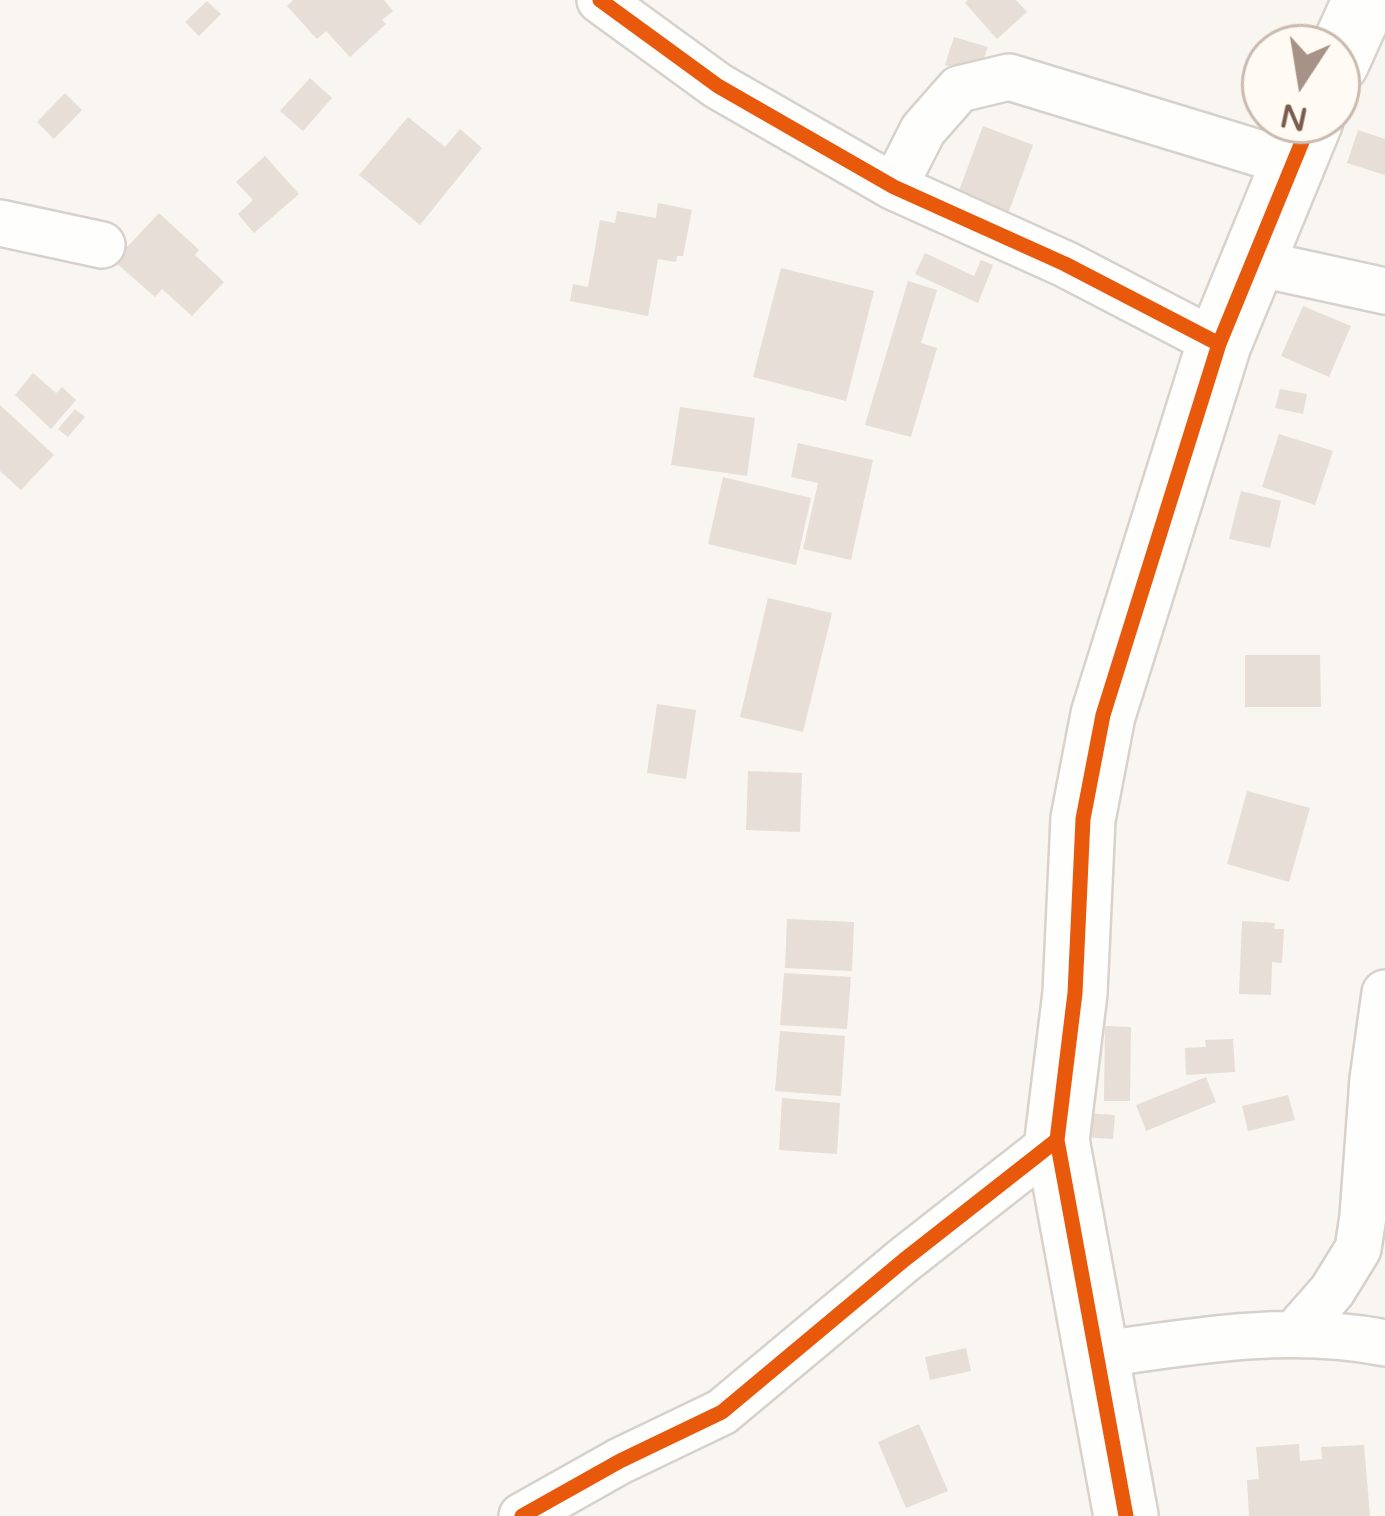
<!DOCTYPE html>
<style>
body{margin:0}
#map{position:relative;width:1385px;height:1516px;overflow:hidden;background:#f9f5f0;font-family:"Varela Round",sans-serif}
canvas{display:block}
.north{position:absolute;left:1241px;top:24px;width:120px;height:120px;box-sizing:border-box;background:#fffaf3;border:3px solid #cabbb1;border-radius:50%;rotate:192deg;font-size:33px;font-weight:700;line-height:48px;text-align:center;color:#7a5c4d}
.north::after{content:'';display:block;margin:auto;width:42px;height:54px;background:#a69286;clip-path:polygon(50% 0,100% 100%,50% 72%,0 100%)}
</style>
<div id="map">
<canvas width="1385" height="1516"></canvas>
<div class="north">N</div>
</div>
<script>
const ctx = document.querySelector('canvas').getContext('2d');
ctx.lineJoin = 'round';
function fillPath(path, color) { ctx.fillStyle = color; ctx.fill(path, 'evenodd'); }
function trace(path, color, width, dash) { ctx.strokeStyle = color; ctx.lineWidth = width; ctx.lineCap = dash ? 'butt' : 'round'; ctx.setLineDash(dash || []); ctx.stroke(path); }
const building = new Path2D(`
 M293 0H384L393 11 382 20 386 24 350 57 326 31 317 39 287 6Z
 M968 0H1016L1027 12 997 39 965 3Z
 M207 1 221 14 199 36 185 22Z
 M954 37 988 47 978 75 945 65Z
 M310 78 332 98 303 131 280 111Z
 M65 93 82 110 54 139 37 122Z
 M408 117 445 147 460 129 482 148 420 225 359 175Z
 M983 126 1033 145 1008 214 957 196Z
 M1358 130 1385 139V175L1347 163Z
 M265 156 299 194 254 233 238 214 253 200 236 182Z
 M658 203 692 210 683 256H677L676 262 658 259 648 316 570 301 573 284 588 287 600 220 615 223 617 211 656 218Z
 M159 213 199 250 195 255 224 282 192 316 162 289 155 297 114 261Z
 M925 253 974 276 981 260 993 265 978 303 915 274Z
 M781 268 874 291 846 401 753 377Z
 M908 281 937 290 921 343 937 348 911 437 865 425Z
 M1303 306 1351 326 1329 377 1281 356Z
 M33 373 56 393 62 387 76 400 51 429 15 395Z
 M1280 389 1307 394 1303 414 1275 408Z
 M0 405 54 455 21 490 0 471Z
 M680 407 755 418 747 476 671 465Z
 M75 409 85 417 68 437 58 429Z
 M1279 434 1333 451 1315 505 1262 487Z
 M798 443 873 460 851 560 803 549 818 483 791 477Z
 M723 477 811 498 796 565 708 544Z
 M1241 491 1281 501 1270 548 1229 539Z
 M768 598 832 613 803 732 740 717Z
 M1245 655H1320L1321 707H1245Z
 M657 704 696 710 686 779 647 773Z
 M748 771 802 773 800 832 746 830Z
 M1247 791 1310 808 1289 882 1227 864Z
 M787 919 854 922 852 971 785 968Z
 M1242 921 1275 923 1274 929H1284L1282 963 1272 962 1271 995 1239 994Z
 M784 973 851 977 847 1029 780 1025Z
 M1105 1026 1131 1027 1130 1101H1104Z
 M780 1031 845 1036 841 1096 775 1091Z
 M1233 1039 1235 1072 1186 1075 1185 1048 1206 1047 1205 1040Z
 M1206 1077 1216 1102 1146 1131 1136 1105Z
 M1288 1095 1295 1120 1248 1131 1242 1106Z
 M782 1098 840 1103 837 1154 779 1150Z
 M1068 1112 1115 1115 1113 1139 1067 1136Z
 M966 1348 971 1371 930 1380 925 1357Z
 M919 1424 948 1491 906 1508 878 1442Z
 M1299 1444 1300 1461 1322 1459 1321 1447 1364 1445 1370 1516H1249L1247 1480 1259 1479 1256 1447Z`);
const street = new Path2D(`
 M600 0 718 86 894 187 1065 264 1219 344
 M894 187 923 130 959 89 1009 77 1291 163
 M0 223 102 245
 M1252 262 1385 291
 M1296 1332 1332 1291 1358 1249 1363 1216 1373 1079 1385 993
 M1097 1355C1193 1341 1289 1324 1385 1343
 M522 1516 620 1461 722 1412 904 1260 1057 1140`);
const secondary = new Path2D(`
 M1337 62 1365 0
 M1126 1516 1057 1140 1075 993 1083 819 1103 715 1219 344 1311 120`);
const cycleway = new Path2D(`
 M600 0 718 86 894 187 1065 264 1219 344
 M522 1516 620 1461 722 1412 904 1260 1057 1140
 M1126 1516 1057 1140 1075 993 1083 819 1103 715 1219 344 1311 120`);
fillPath(building, '#e6ded7');
trace(street, '#d7d1cb', 50);
trace(secondary, '#d9d2cb', 68);
trace(street, '#fefefd', 45);
trace(secondary, '#fefefd', 63);
trace(cycleway, '#e8590c', 15);
</script>
